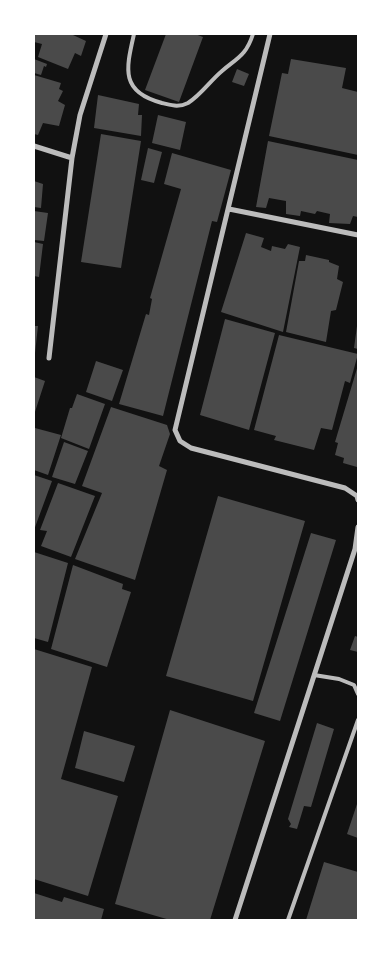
<!DOCTYPE html>
<style>
body{margin:0}
#map{position:relative;width:392px;height:954px;overflow:hidden;background:#111;font-family:Inter,sans-serif}
canvas{display:block}
.frame{position:absolute;inset:0;border:35px solid #fff;pointer-events:none}
</style>
<div id="map">
<canvas width="392" height="954"></canvas>
<div class="frame"></div>
</div>
<script>
const ctx = document.querySelector('canvas').getContext('2d');
ctx.lineJoin = 'round';
function fillPath(path, color) { ctx.fillStyle = color; ctx.fill(path, 'evenodd'); }
function trace(path, color, width, dash) { ctx.strokeStyle = color; ctx.lineWidth = width; ctx.lineCap = dash ? 'butt' : 'round'; ctx.setLineDash(dash || []); ctx.stroke(path); }
const building = new Path2D(`
 M34 34H73V35L86 41 81 56 75 53 68 69 38 57 42 44 34 42Z
 M166 34H195L203 37 179 102 145 90Z
 M34 59 47 64 46 67 44 66 41 75 34 73Z
 M291 59 346 68 342 88 358 92V155L269 136 282 73 288 74Z
 M237 69 249 74 244 86 232 82Z
 M34 75 61 83 59 89 63 91 58 101 65 105 59 126 43 123 38 135 34 134Z
 M98 95 139 104 138 115H142L141 136 94 128Z
 M158 115 186 122 180 150 152 143Z
 M101 134 141 141 121 268 81 262Z
 M268 141 358 160V217L353 216 350 224 329 223 330 214 317 211 315 214 301 211 300 216 286 214V201L269 198 266 208 256 207Z
 M148 148 162 152 154 183 141 180Z
 M172 153 231 170 217 222 212 221 163 416 119 404 146 314 149 315 152 299 150 298 181 189 164 184Z
 M34 181 43 184 41 208 34 207Z
 M34 211 48 213 44 241 34 240Z
 M246 233 264 238 261 247 271 251 272 246 285 249 288 244 300 247 283 332 221 312Z
 M34 242 43 244 39 277 34 276Z
 M306 255 329 260V262L339 266 337 279 343 282 336 310 331 311 326 342 286 332 299 261H305Z
 M225 319 275 333 249 430 200 415Z
 M34 326H38L35 353 34 352Z
 M357 326H358V349L354 348Z
 M279 335 358 354 350 383 345 381 332 430 321 428 314 450 274 440 276 436 254 430Z
 M96 361 123 370 112 401 86 392Z
 M358 365V464L357 467 343 463 344 458 335 455 338 443 335 442Z
 M34 377 45 381 34 415Z
 M77 394 105 404 89 449 61 438 70 408H72Z
 M111 407 167 425 170 434 159 466 167 470 135 580 75 559 102 493 82 486Z
 M35 428 61 435 48 475 34 470V434Z
 M64 442 88 451 75 484 52 477Z
 M34 475 52 481 34 530Z
 M58 483 95 496 71 557 41 546 47 531 40 530Z
 M218 496 305 521 253 701 166 676Z
 M311 533 336 540 280 721 254 713Z
 M34 552 68 563 48 642 34 638Z
 M73 565 123 584 122 589 131 592 107 667 51 649Z
 M355 636 358 637V652L350 650Z
 M34 649 92 667 61 779 118 796 88 896 34 879Z
 M170 710 265 741 210 920H170L115 904Z
 M317 723 334 729 311 807 304 806 297 829 289 827 291 824 288 819Z
 M84 731 135 746 124 782 75 768Z
 M358 801V838L347 834Z
 M324 862 358 872V920H306Z
 M34 893 62 902 64 897 104 909 101 920H34Z`);
const service = new Path2D(`
 M134 34C126 69 120 92 162 103 171 105 178 108 188 103 201 95 210 81 222 71 237 58 246 56 253 34
 M314 675 339 679 354 685 358 694
 M288 920 358 720`);
const minor = new Path2D(`
 M270 34 175 430 180 441 191 448 345 488 357 496 358 500
 M34 146 72 158
 M229 209 358 235
 M49 358 72 158 80 115 106 34
 M235 920 355 549 358 527`);
fillPath(building, '#4a4a4a');
trace(service, '#bcbcbc', 4);
trace(minor, '#bcbcbc', 5);
</script>
